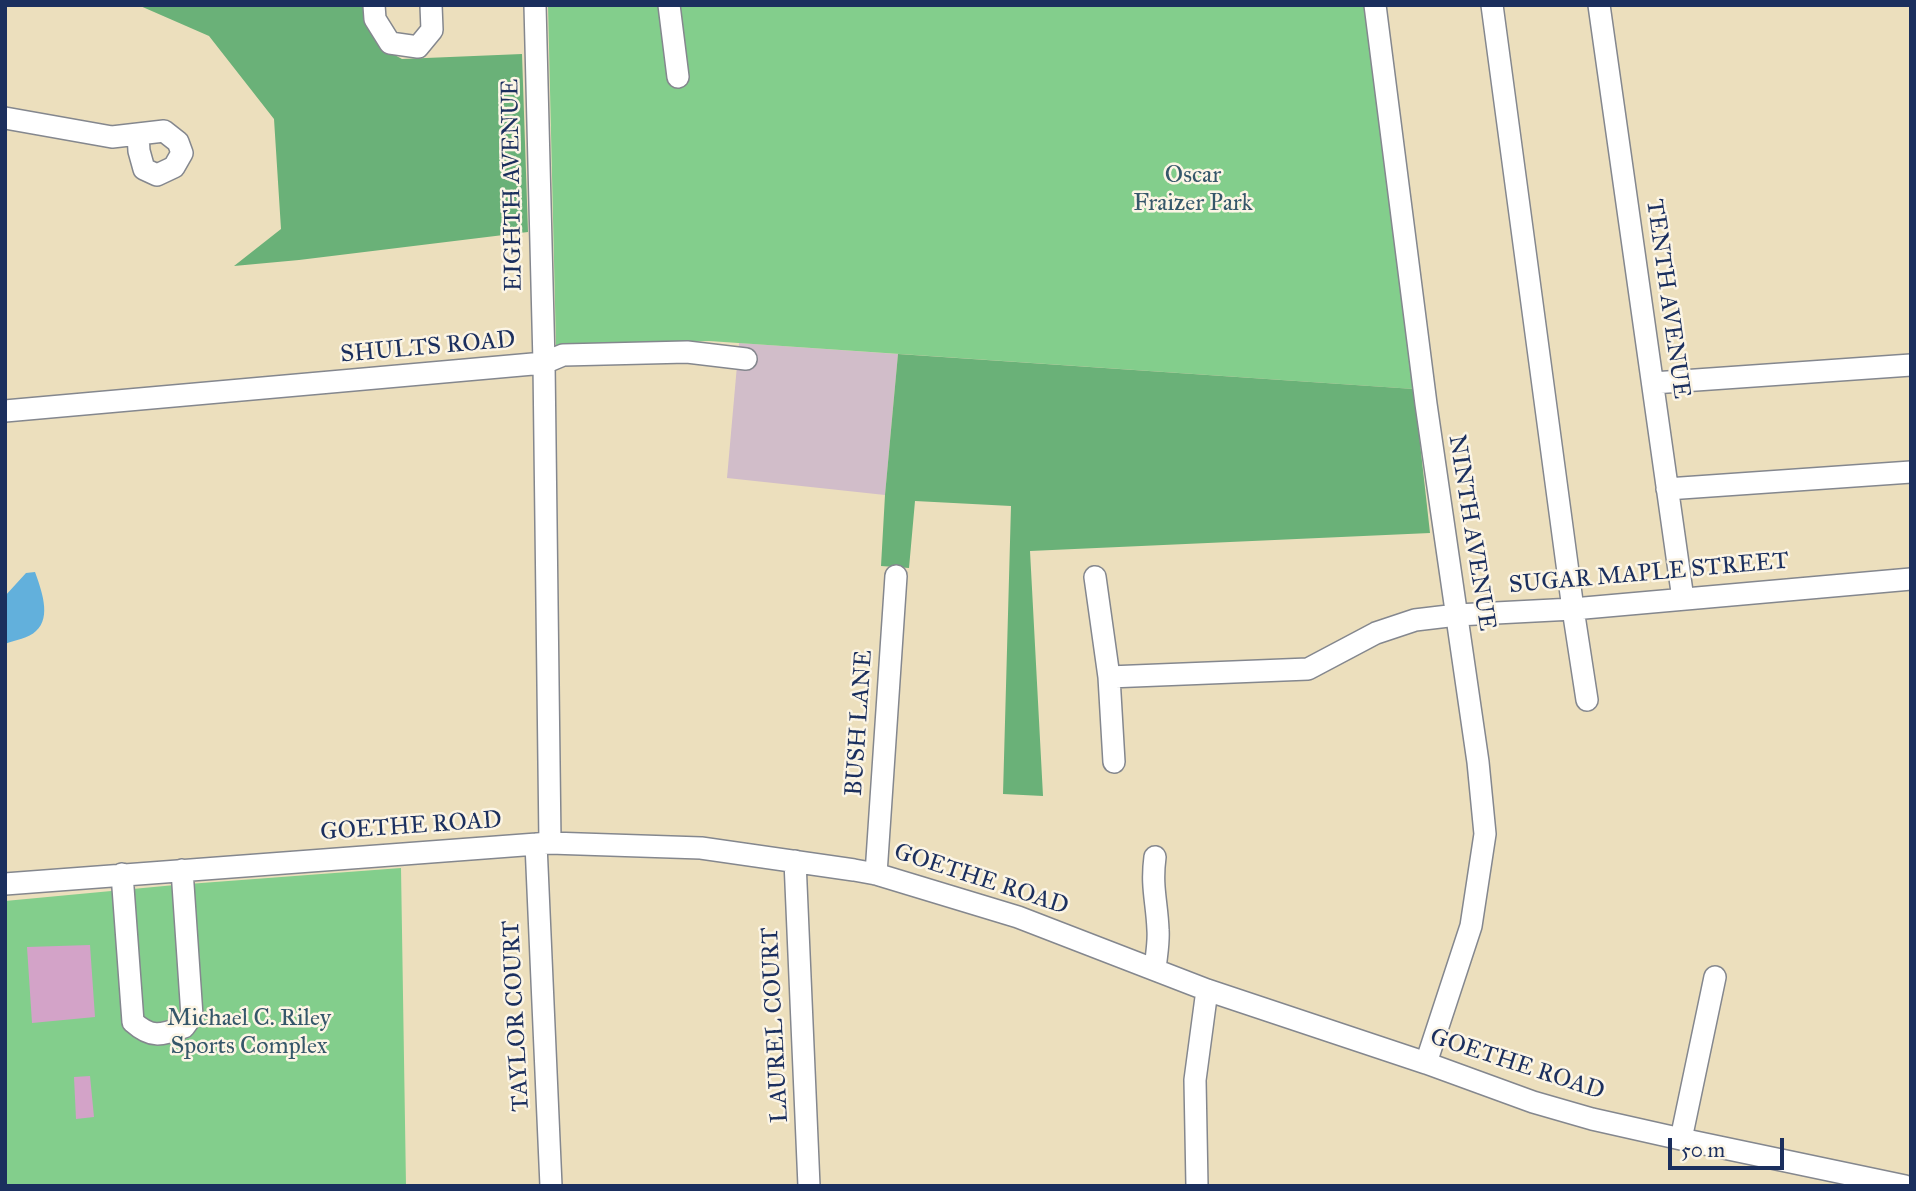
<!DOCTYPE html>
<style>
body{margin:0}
#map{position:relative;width:1916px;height:1191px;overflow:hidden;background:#ecdfbd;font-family:"IM FELL Great Primer",serif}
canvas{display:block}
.frame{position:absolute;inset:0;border:7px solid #1b2f5e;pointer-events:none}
.scale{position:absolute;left:1668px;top:1138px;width:116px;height:32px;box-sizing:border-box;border:4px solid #1b2f5e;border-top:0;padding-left:9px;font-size:21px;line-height:24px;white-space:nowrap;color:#1b2f5e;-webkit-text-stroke:5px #fcf5e5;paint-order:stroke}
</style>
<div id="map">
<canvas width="1916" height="1191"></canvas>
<div class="frame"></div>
<div class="scale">50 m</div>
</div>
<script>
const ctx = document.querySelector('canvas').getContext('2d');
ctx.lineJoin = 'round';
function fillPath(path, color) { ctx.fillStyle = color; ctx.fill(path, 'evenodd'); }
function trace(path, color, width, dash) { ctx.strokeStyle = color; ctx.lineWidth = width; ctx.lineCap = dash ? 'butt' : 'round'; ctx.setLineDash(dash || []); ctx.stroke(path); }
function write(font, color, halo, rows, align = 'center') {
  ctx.font = font + ' "IM FELL Great Primer",serif'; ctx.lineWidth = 5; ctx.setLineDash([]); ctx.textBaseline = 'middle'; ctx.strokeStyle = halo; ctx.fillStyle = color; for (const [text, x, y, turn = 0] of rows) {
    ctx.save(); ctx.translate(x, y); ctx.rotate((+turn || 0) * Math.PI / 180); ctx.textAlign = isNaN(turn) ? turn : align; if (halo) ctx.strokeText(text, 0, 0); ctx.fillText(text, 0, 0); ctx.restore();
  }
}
const industrial = new Path2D(`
 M739 343 898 354 885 495 727 478Z`);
const green = new Path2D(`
 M548 5H1365L1414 389 709 341 556 346Z
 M401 868 406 1186H5V901L175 885Z`);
const forest = new Path2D(`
 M138 5H367L380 47 402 59 522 54 528 232 299 260 234 266 281 229 274 119 209 36Z
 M898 354 1414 389 1430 533 1030 551 1043 796 1003 794 1011 506 915 501 909 568 881 566 885 495Z`);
const water = new Path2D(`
 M35 572C41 589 52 617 36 631 29 638 15 640 5 644V596L26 573Z`);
const building = new Path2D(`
 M90 945 95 1017 32 1023 27 947Z
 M90 1076 94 1117 76 1119 74 1077Z`);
const minor = new Path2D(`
 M374 5 375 19 390 43 418 47 432 30 431 5
 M535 5 544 363 550 843
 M669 5 678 77
 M1375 5 1426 404 1478 762 1485 834 1471 926 1426 1063
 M1492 5 1573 609 1587 700
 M1599 5 1683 599
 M5 118 112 137 164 131 178 142 182 153 174 167 157 175 144 169 139 151 138 134
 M1653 383 1911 365
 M5 411 544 363 563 355 687 352 746 359
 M1667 489 1911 472
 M1095 577 1109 677 1114 762
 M1109 677 1308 669 1376 633 1415 620 1457 615 1573 609 1911 579
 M536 844 551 1186
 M1155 857C1151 887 1157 902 1158 930 1159 943 1156 957 1155 970
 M795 861 809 1186
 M122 874 133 1022C152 1039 161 1035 184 1027L192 1016 182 870
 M876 874 896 576
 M5 884 550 843 701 848 854 870 876 874 1018 917 1207 990 1426 1063 1533 1102 1592 1119 1681 1139 1905 1186
 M1681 1139 1715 977
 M1197 1186 1195 1080 1207 990`);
const parkNames = [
 ["Oscar",1193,176],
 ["Fraizer Park",1193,204],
 ["Michael C. Riley",249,1019],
 ["Sports Complex",249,1047]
];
const streetNames = [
 ["EIGHTH AVENUE",513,185,-91],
 ["TENTH AVENUE",1667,299,82],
 ["SHULTS ROAD",428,348,-5],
 ["NINTH AVENUE",1471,533,81],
 ["SUGAR MAPLE STREET",1649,574,-5],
 ["BUSH LANE",860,723,-86],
 ["GOETHE ROAD",411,827,-4],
 ["GOETHE ROAD",981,880,18],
 ["TAYLOR COURT",517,1016,-93],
 ["LAUREL COURT",776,1025,-93],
 ["GOETHE ROAD",1517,1065,18]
];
fillPath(industrial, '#d1bdc9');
fillPath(green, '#83ce8c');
fillPath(forest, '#6ab178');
fillPath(water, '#62b0dc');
fillPath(building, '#d3a3c8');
trace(minor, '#84878e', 24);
trace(minor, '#fff', 21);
write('24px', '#35576a', '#fcf5e5', parkNames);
write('24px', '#1b2f5e', '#fcf5e5', streetNames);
</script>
